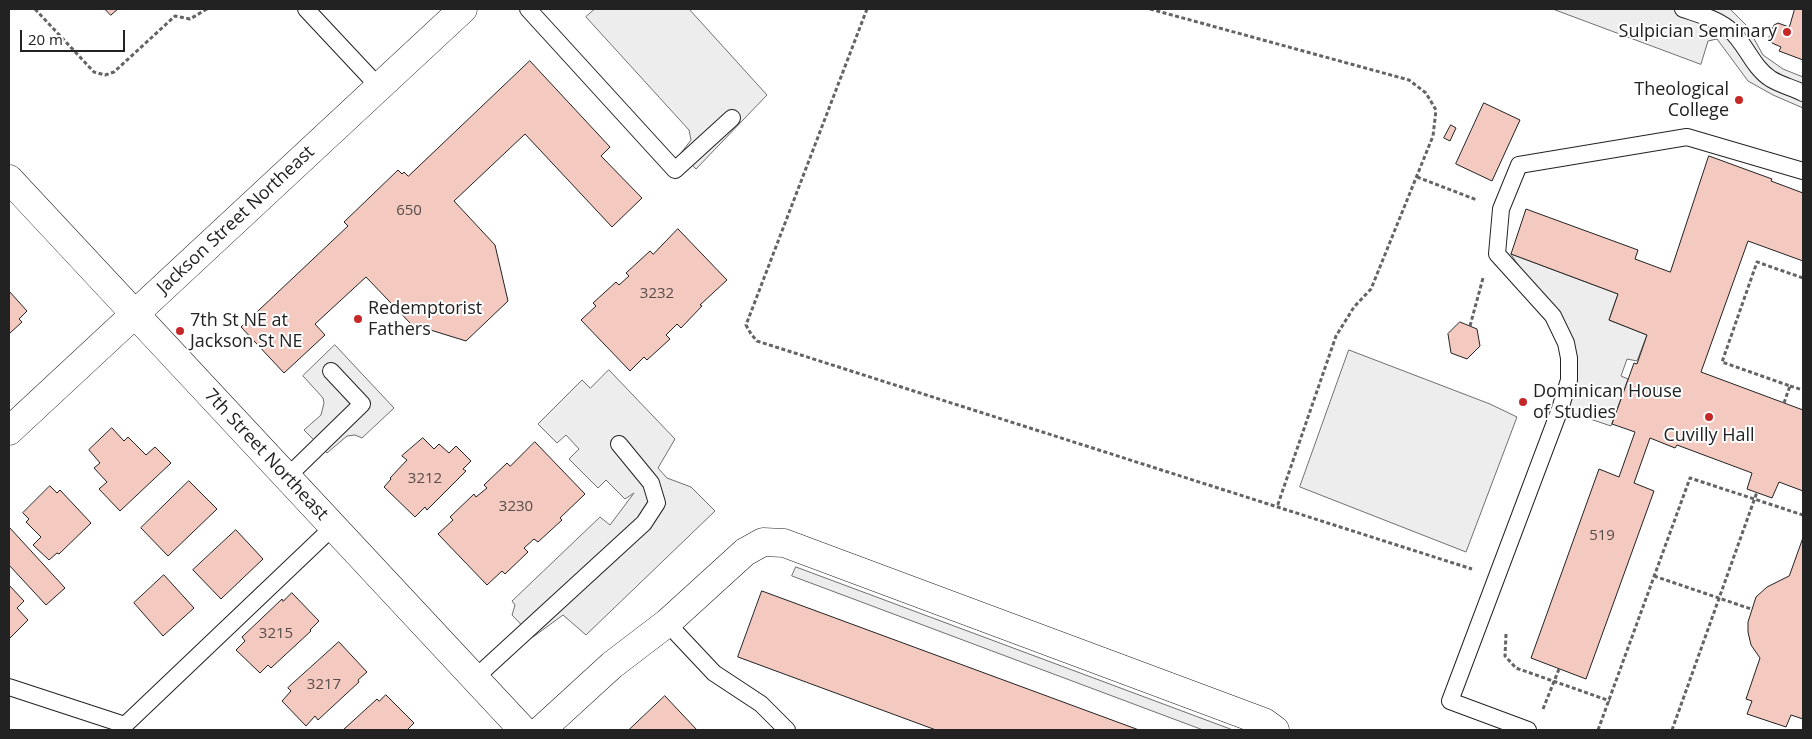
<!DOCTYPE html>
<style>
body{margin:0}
#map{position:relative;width:1812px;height:739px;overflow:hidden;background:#fff;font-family:"Open Sans",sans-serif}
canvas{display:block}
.frame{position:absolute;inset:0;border:10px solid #222;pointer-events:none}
.scale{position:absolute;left:20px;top:30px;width:105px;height:22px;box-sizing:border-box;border:2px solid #222;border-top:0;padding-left:6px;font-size:15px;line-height:18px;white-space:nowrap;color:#222;-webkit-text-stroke:4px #fff;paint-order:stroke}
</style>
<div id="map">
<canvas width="1812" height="739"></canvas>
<div class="frame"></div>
<div class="scale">20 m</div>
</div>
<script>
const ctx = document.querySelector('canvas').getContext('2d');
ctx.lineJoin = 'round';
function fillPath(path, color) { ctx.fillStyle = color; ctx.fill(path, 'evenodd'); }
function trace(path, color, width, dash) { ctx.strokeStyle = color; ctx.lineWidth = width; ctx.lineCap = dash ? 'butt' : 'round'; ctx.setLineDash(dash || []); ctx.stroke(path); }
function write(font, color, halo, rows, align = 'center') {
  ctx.font = font + ' "Open Sans",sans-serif'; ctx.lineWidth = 4; ctx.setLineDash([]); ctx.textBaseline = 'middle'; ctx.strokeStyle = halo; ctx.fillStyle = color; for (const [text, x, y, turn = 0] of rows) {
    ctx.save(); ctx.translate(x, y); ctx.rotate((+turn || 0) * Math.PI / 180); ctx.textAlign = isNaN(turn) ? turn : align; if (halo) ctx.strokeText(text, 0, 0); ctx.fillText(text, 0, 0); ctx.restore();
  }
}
const parking = new Path2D(`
 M595 9H689L767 95 696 169 681 153 691 140 689 130 586 17Z
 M1553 9H1730L1747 26 1763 55 1783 69 1803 77V108L1773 95 1748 81 1717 39 1708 41 1701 64Z
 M1511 254 1618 294 1609 320 1647 335 1637 361 1627 359 1621 376 1628 379 1611 426 1560 409 1569 380 1553 316Z
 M335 345 394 408 362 438 355 435 347 436 327 453 304 430 321 415 324 403 323 398 303 376Z
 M1349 350 1490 404 1517 417 1466 552 1300 487Z
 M609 370 675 439 658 468 667 478 691 487 715 511 586 635 563 615 533 637 512 615 515 605 512 601 600 517 610 525 634 493 625 499 606 480 598 488 569 459 579 449 566 435 557 443 538 424 582 380 590 388Z
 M796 567 1233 730H1203L792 576Z`);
const building = new Path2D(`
 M105 9H118L111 15Z
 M1795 9H1803V60L1779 51 1781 47 1772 43 1769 37 1774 25 1778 23 1789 27Z
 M530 61 610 147 601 156 642 198 612 227 525 134 454 201 495 245 508 301 466 341 411 324 366 277 315 324 325 335 284 373 241 327 348 226 344 222 398 170 402 174 404 172 408 176Z
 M1484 103 1520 120 1492 181 1456 164Z
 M1451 125 1456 128 1450 141 1444 138Z
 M1709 156 1772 179 1771 181 1803 193V261L1748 241 1701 372 1803 410V491L1779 482 1772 498 1747 489 1752 473 1677 445 1675 448 1650 438 1634 483 1654 491 1586 679 1531 658 1599 469 1619 477 1635 432 1612 424 1634 363 1637 364 1647 335 1609 320 1618 294 1511 254 1526 209 1638 250 1635 259 1670 272Z
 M678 229 727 280 700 305 702 306 681 328 677 324 666 335 670 339 647 360 644 357 630 371 581 320 596 306 593 303 616 282 619 285 629 276 626 273 650 251 653 254Z
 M9 291 27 311 19 319 22 322 9 334Z
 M1460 322 1477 329 1480 346 1467 359 1451 353 1448 334Z
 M112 428 124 441 128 437 146 455 155 447 171 463 120 511 99 489 107 482 94 468 100 463 89 450Z
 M423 438 434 449 439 444 449 453 456 446 471 461 463 469 466 471 427 510 425 507 415 517 384 487 391 479 390 478 407 460 402 456Z
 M535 442 585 494 560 518 562 520 538 542 534 539 524 548 528 552 505 574 502 571 487 585 438 534 453 520 450 517 474 494 476 497 487 488 484 485 507 463 510 466Z
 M189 481 217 509 168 556 141 528Z
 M50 486 57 493 60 490 91 523 59 554 57 553 49 560 33 545 41 537 26 522 29 519 23 513Z
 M9 527 65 588 46 605 9 565Z
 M236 530 263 559 221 599 193 570Z
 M1803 538V719L1791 715 1786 727 1747 714 1752 701 1746 699 1760 658 1751 645 1748 632V622L1756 597 1767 587 1789 576Z
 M164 575 194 608 163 636 134 603Z
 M9 585 24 601 17 608 28 620 9 639Z
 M762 591 1139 730H936L738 657Z
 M292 593 319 621 310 630 311 631 271 668 268 665 260 673 236 650 245 641 242 637 282 599 283 601Z
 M339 642 367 672 358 680 359 682 318 720 315 716 306 726 282 701 291 691 288 688Z
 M386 695 414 723 407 730H343L377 699 379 701Z
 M665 696 697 730H629Z`);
const path = new Path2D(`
 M35 9 94 72 105 75 114 72 175 16 190 19 207 9
 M867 9 746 325 751 334 757 341 1472 569
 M1150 9 1409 80 1426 93 1436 110 1433 136 1371 289 1354 307 1336 336 1277 507
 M1417 177 1477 200
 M1470 326 1483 278
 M1790 386 1803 390
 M1784 403 1790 386 1722 362 1757 262 1803 278
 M1654 576 1751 609
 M1506 634 1505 656 1516 668 1610 701
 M1543 709 1559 669
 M1598 730 1690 478 1803 515
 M1672 730 1757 492`);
const service = new Path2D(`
 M306 9 379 87
 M528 9 675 170 732 118
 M1683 9C1698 14 1715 18 1729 29 1746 43 1752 67 1771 79 1781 85 1793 88 1803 93
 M287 477 362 404 331 371
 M667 623 714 673 761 704 787 730
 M475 678 644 523 657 503 651 483 619 444
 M9 687 125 725 333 527
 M1528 730 1450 701 1560 409 1569 380V358L1566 343 1553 316 1497 254 1501 209 1519 165 1687 137 1803 171`);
const minor = new Path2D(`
 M9 179 523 730
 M9 431 463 9
 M541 730 612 665 667 623 745 552 763 542 784 543 1264 722 1275 730`);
const markers = [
 [1787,32,5,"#c62828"],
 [1739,100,5,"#c62828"],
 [358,319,5,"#c62828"],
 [180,331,5,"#c62828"],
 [1523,402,5,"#c62828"],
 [1709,417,5,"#c62828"]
];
const numberNames = [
 ["650",409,211],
 ["3232",657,294],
 ["3212",425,479],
 ["3230",516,507],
 ["519",1602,536],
 ["3215",276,634],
 ["3217",324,685]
];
const poiNames = [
 ["Sulpician Seminary",1777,32,"right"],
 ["Theological",1729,90,"right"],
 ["College",1729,111,"right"],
 ["Redemptorist",368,309],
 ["Fathers",368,330],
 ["7th St NE at",190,321],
 ["Jackson St NE",190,342],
 ["Dominican House",1533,392],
 ["of Studies",1533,413],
 ["Cuvilly Hall",1709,436,"center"]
];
const streetNames = [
 ["Jackson Street Northeast",236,220,-43],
 ["7th Street Northeast",266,455,47]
];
fillPath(parking, '#ededed');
trace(parking, '#6f6f6f', 1);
fillPath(building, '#f3c9c0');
trace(building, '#222', 1);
trace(service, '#222', 18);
trace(minor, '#222', 29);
trace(path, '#646464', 3, [4, 2.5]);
trace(service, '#fff', 16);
trace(minor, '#fff', 28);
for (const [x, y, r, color] of markers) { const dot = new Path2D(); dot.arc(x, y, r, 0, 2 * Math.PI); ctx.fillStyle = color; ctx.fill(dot); trace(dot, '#fff', 2); }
write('15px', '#564c4a', null, numberNames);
write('18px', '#222', '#fff', poiNames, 'left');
write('18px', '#222', '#fff', streetNames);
</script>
